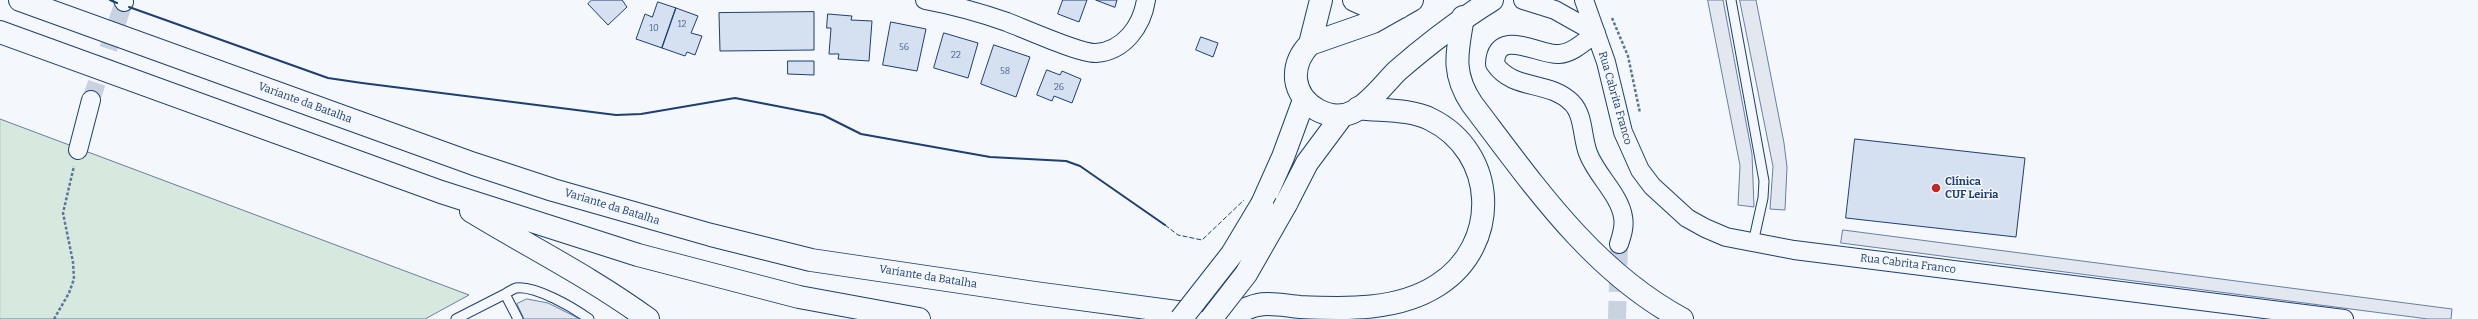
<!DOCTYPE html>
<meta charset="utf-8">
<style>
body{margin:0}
canvas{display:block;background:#f4f7fb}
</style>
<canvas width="2478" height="319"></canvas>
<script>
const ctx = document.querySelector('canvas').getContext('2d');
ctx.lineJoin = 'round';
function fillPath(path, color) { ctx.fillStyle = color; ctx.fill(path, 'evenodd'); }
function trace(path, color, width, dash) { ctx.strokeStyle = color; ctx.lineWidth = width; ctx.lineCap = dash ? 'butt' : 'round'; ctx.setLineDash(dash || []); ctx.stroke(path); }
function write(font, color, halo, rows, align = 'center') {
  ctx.font = font + ' Bitter,serif'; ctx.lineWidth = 3; ctx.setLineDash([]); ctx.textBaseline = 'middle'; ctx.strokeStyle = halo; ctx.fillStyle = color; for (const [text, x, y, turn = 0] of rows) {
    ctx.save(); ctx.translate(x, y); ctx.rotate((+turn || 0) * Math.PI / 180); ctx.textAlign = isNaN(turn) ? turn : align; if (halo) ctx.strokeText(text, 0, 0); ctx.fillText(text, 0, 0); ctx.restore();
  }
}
const green = new Path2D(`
 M0 119 469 295 425 319H0Z`);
const parking = new Path2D(`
 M1708 0H1723L1752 154 1754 207 1738 205 1740 166Z
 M1740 0H1756L1784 143 1787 167 1785 210 1770 209 1773 167Z
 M1843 230 2452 309 2451 319H2428L1841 243Z
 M527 299 548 303 580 319H524L517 304Z`);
const building = new Path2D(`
 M592 0H622L627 7 608 25 588 4Z
 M1063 0H1087L1079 22 1058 14Z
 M1096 0H1117L1115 7Z
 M658 2 676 8 662 48 636 39 645 14 652 17Z
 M676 8 698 16 691 33 702 36 695 55 687 52 685 56 662 48Z
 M814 12V50L720 51 719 13Z
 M828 14 852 16 851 20 872 21 869 61 838 59 839 54H829L831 28H827Z
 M891 22 926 29 917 71 883 65Z
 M944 33 978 43 968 78 934 68Z
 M1201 37 1218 43 1213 57 1196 50Z
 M994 45 1030 57 1016 97 981 84Z
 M788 61H814V75L788 74Z
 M1047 70 1060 75 1062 71 1081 79 1072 103 1054 96 1052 101 1037 95Z
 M1855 139 2025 158 2016 237 1846 218Z`);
const streetTunnel = new Path2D(`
 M91 100 124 2
 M1617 319 1619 244`);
const path = new Path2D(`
 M1612 18 1628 56 1640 113
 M54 319 69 293 74 279 73 262 63 213 74 166`);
const lane = new Path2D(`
 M1731 0 1764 181 1763 198 1753 243
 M456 319 505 294
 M518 319 505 294C508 292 513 289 516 288 535 285 574 308 589 319`);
const street = new Path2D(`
 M123 0 124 2
 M925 0C952 5 981 13 1007 22 1025 29 1081 54 1096 53 1124 51 1142 26 1146 0
 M1523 0 1555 10 1596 33
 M1584 0 1606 62 1623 132 1640 170 1652 186 1687 218 1705 228 1726 237 1794 250 2344 319
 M1596 33C1585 41 1573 53 1559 54 1541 56 1496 26 1495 64 1513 91 1550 80 1572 103 1584 115 1582 138 1588 153 1596 175 1620 195 1623 217 1625 226 1622 235 1619 244
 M78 150 91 100`);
const secondary = new Path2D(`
 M1354 0 1370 7H1400
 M1412 0 1373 22 1310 44C1300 54 1295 65 1296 79 1299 106 1331 124 1355 111 1372 101 1384 84 1397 71 1427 45 1458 21 1492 0
 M1310 44 1321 0
 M1262 204 1283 157 1304 100
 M1286 204 1307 163 1342 116`);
const highway = new Path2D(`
 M20 0 474 164 553 190 711 235 811 260 1035 293 1229 319
 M1463 17C1457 52 1451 73 1472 104 1533 184 1591 270 1682 319
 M0 32 441 192 638 255 799 297 919 319
 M471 211C530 247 592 278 648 319
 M1224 318C1235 314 1247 307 1258 305 1270 302 1287 306 1300 307 1346 309 1398 311 1438 285 1501 245 1498 152 1430 119 1410 109 1381 111 1358 108`);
const secondaryBridge = new Path2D(`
 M1181 319 1232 254 1262 204
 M1211 319 1246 274 1286 204`);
const fence = new Path2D(`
 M1165 225 1178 235 1202 240 1244 200`);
const wall = new Path2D(`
 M110 0 117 3
 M129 7 328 78 362 83 616 115 641 114 735 98 823 115 861 134 990 157 1066 161 1080 166 1165 225`);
const markers = [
 [1936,188,5,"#c62828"]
];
const numberNames = [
 ["12",682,24],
 ["10",654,28],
 ["56",904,47],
 ["22",956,55],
 ["58",1005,71],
 ["26",1059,87]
];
const streetNames = [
 ["Rua Cabrita Franco",1615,98,74],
 ["Variante da Batalha",305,103,20],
 ["Variante da Batalha",612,207,17],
 ["Rua Cabrita Franco",1908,264,7],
 ["Variante da Batalha",928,277,9]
];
const poiNames = [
 ["Clínica",1945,182],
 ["CUF Leiria",1945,195]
];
fillPath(green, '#d7e8df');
trace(green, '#687fa3', 1);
fillPath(parking, '#e3e8f0');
trace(parking, '#687fa3', 1);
fillPath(building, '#d5e0f0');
trace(building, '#1d3f73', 1);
trace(streetTunnel, '#c9d2e0', 18, [18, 9]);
trace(lane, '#1d3f73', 11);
trace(street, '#1d3f73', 20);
trace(secondary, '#1d3f73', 24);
trace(highway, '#1d3f73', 24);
trace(path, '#5e769c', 2.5, [3, 2]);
trace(lane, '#f4f7fb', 9);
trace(street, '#f4f7fb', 18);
trace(secondary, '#f4f7fb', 22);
trace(highway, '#f4f7fb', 22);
trace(secondaryBridge, '#1d3f73', 24, []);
trace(secondaryBridge, '#f4f7fb', 22);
trace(fence, '#1d3f73', 1, [5, 2]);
trace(wall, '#1d3f73', 2);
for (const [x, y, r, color] of markers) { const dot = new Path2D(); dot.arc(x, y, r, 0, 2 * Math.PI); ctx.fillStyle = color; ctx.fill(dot); trace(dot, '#f4f7fb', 1.5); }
write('9px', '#4b6792', null, numberNames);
write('11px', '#1d3f73', '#f4f7fb', streetNames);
write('bold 11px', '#1d3f73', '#f4f7fb', poiNames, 'left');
</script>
